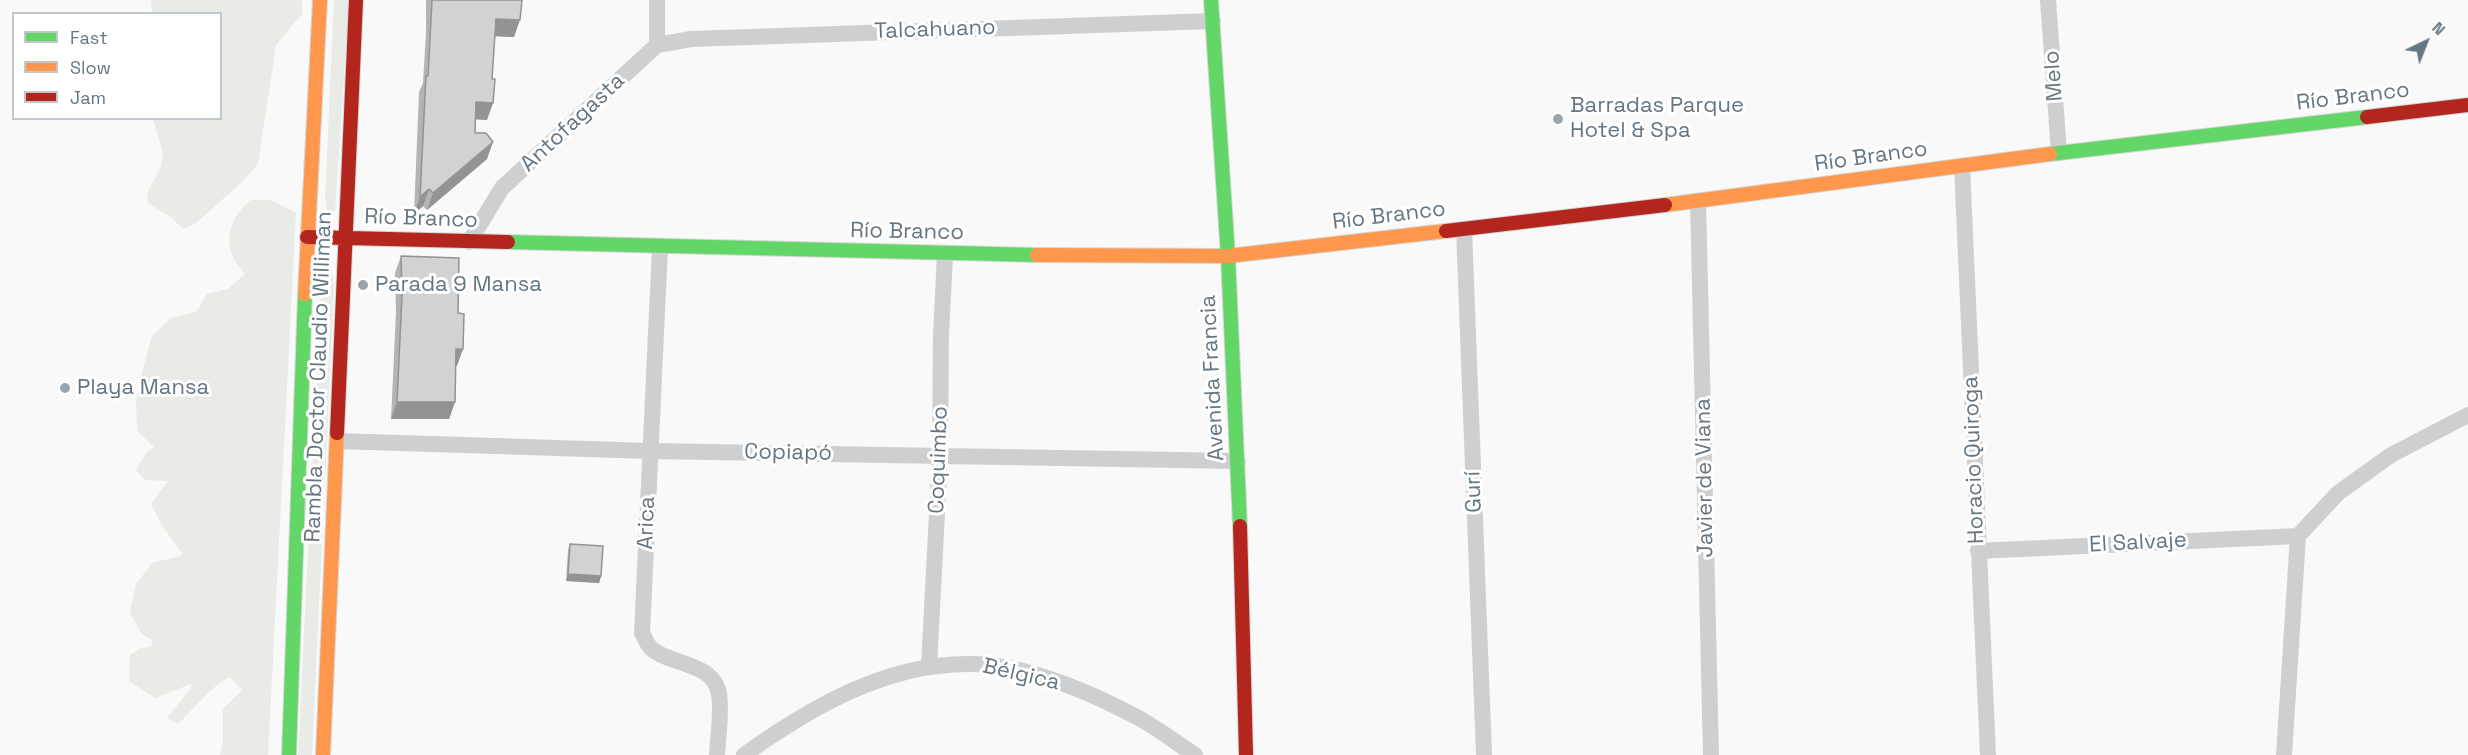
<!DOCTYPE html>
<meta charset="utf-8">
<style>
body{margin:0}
#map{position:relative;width:2468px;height:755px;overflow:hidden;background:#f9f9f9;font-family:"Space Grotesk",sans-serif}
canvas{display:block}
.legend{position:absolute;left:12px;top:12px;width:210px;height:108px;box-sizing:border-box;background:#fff;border:2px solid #c1c8cd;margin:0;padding:8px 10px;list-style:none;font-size:18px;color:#657683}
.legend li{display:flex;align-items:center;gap:12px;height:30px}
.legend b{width:30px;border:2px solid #c1c8cd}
.north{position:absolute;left:2396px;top:12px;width:60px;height:60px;-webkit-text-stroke:4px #fff;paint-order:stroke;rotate:43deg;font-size:16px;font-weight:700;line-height:24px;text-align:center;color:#657683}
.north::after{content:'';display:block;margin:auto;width:21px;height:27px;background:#657683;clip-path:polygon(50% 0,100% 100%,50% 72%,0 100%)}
</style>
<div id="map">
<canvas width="2468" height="755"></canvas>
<ul class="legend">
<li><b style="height:8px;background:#63d668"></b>Fast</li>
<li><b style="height:8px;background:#ff974d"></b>Slow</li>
<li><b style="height:8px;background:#b3261e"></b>Jam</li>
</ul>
<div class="north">N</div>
</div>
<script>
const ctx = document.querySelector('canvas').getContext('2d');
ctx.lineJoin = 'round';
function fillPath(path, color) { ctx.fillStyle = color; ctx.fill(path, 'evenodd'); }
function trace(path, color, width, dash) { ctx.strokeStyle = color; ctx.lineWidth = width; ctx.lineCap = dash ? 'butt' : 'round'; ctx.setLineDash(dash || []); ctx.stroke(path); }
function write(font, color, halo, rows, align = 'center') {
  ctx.font = font + ' "Space Grotesk",sans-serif'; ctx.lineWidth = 6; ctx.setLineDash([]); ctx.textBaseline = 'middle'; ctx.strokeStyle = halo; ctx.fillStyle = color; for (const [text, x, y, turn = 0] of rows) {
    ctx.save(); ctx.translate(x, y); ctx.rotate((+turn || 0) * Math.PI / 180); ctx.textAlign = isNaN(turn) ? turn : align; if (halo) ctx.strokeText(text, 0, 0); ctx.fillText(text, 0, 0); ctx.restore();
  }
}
const green = new Path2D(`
 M151 0H302V14L276 45 258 164 242 182 195 224 183 229 172 218 148 203 147 193 161 167 163 153 153 119 220 118V14L152 13Z
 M334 0H349L335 212 332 214 327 211 325 198Z
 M251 200H271L296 213 268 755H220L223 741V709L242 690 230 677C214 683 193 710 178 724L167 718 191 688V684L155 698 129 681 130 655 140 648 151 647 153 641 141 633 130 612 136 584 152 563 180 556 182 553 163 527 151 504 168 481 145 480 136 470 147 452 154 447 137 431 136 403 140 380 152 336 171 318 196 312 207 294 228 289 245 274C242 269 236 264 234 259 223 238 233 213 251 200Z
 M328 268 332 270 334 287 312 755H298L321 289 325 270Z`);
const street = new Path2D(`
 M2048 0 2059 153
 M657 45 691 39 1213 21
 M1962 166 1988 755
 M1698 201 1711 755
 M1464 229 1484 755
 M469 242 502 188 657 45V0
 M660 248 642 633C645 638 647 645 652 649 670 665 714 662 719 694 722 711 718 737 717 755
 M338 441 650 451 1238 461
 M1978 551 2298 536
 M929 666 940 456 941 335 945 254
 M744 755C811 707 888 662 973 664 1026 665 1087 691 1133 715 1155 726 1175 742 1195 755
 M2284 755 2298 536 2338 493 2391 455 2468 415`);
const fast = new Path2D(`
 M1211 0 1228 256 1240 526
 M2050 154 2367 117
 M508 242 1037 255
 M289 755 305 294`);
const slow = new Path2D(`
 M1665 205 2050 154
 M1037 255 1228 256 1446 231
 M305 294 320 0
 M323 755 337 433`);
const jam = new Path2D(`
 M2367 117 2468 105
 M1446 231 1665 205
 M307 237 508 242
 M337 433 356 0
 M1240 526 1246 755`);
const wall = new Path2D(`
 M426 0H522L514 37 495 36 487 120 476 119 475 133 487 159 427 210 423 206 414 214 419 92 423 83 426 32Z
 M401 256 457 366H456L455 402 449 419H391L396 312 395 273Z
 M570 544 601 576 599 583 566 581 568 550Z`);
const shadedWall = new Path2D(`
 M496 19 520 20 514 37 490 36Z
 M476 102 493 103 487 120 470 119Z
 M493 142 487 159 427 210 433 193Z
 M429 189 423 206 414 214 420 197Z
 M456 349H463L457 366H450Z
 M397 402H455L449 419H391Z
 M568 574 601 576 599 583 566 581Z`);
const building = new Path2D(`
 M432 0H522L520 20 496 19 492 79H495L493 103 476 102 475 133H486L493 142 433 193 429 189 420 197 426 76H428Z
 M401 256 459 258 458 313 464 314 463 349H456L455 402H397L402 295Z
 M570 544 603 546 601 576 568 574Z`);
const markers = [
 [1558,119,6,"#99a4ac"],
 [363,285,6,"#99a4ac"],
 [65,388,6,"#99a4ac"]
];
const streetNames = [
 ["Talcahuano",935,30,-2],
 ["Melo",2054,76,-94],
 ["Río Branco",2353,97,-7],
 ["Antofagasta",573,123,-43],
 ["Río Branco",1871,157,-8],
 ["Río Branco",1389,216,-7],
 ["Río Branco",421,219,2],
 ["Río Branco",907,232,1],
 ["Rambla Doctor Claudio Williman",319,377,-88],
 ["Avenida Francia",1213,378,-93],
 ["Copiapó",788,453,1],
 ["Coquimbo",939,460,-88],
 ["Horacio Quiroga",1974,460,-92],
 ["Javier de Viana",1705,478,-91],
 ["Gurí",1474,492,-92],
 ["Arica",647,523,-88],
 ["El Salvaje",2138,543,-3],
 ["Bélgica",1021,675,13]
];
const poiNames = [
 ["Barradas Parque",1570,106],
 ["Hotel & Spa",1570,131],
 ["Parada 9 Mansa",375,285],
 ["Playa Mansa",77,388]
];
fillPath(green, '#e8ebe6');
trace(fast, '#d5d6d7', 16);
trace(slow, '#d5d6d7', 16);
trace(jam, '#d5d6d7', 16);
trace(street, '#cecfd0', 16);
trace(fast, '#63d668', 14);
trace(slow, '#ff974d', 14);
trace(jam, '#b3261e', 14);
fillPath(wall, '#b3b5b5');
fillPath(shadedWall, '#929394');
fillPath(building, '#d0d2d3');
trace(building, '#929394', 1.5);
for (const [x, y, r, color] of markers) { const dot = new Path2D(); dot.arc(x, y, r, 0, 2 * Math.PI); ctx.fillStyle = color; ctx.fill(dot); trace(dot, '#fff', 2); }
write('22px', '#657683', '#fff', streetNames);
write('22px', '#657683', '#fff', poiNames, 'left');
</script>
